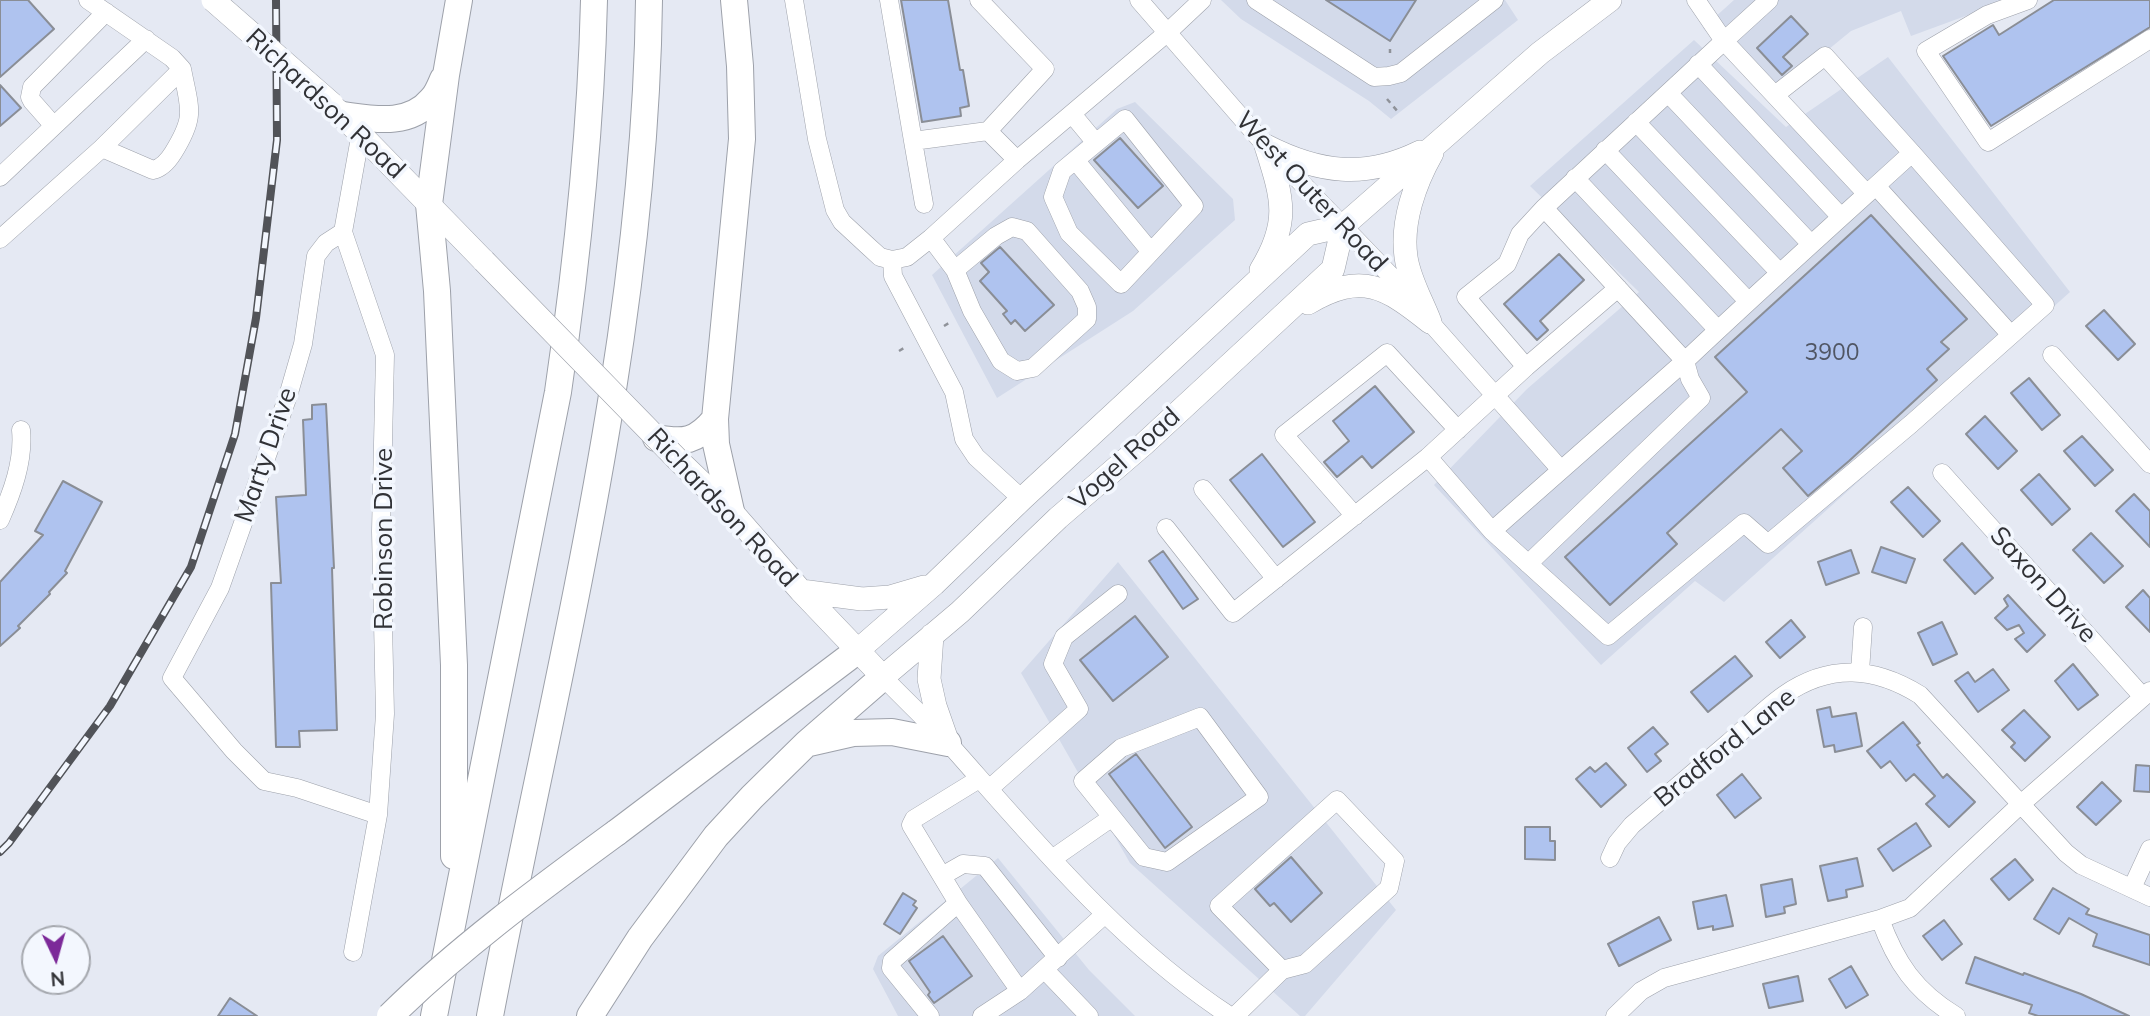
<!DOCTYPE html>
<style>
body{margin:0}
#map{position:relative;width:2150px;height:1016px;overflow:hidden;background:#e5e9f3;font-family:Mulish,sans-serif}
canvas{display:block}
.north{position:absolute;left:21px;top:925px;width:70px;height:70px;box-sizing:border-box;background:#f3f7fe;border:2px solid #a5a8ae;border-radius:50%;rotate:175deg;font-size:19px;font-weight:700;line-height:28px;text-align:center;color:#313236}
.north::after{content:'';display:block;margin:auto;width:24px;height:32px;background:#7c2999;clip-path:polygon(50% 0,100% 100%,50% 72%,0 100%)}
</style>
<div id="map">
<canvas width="2150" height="1016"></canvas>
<div class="north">N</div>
</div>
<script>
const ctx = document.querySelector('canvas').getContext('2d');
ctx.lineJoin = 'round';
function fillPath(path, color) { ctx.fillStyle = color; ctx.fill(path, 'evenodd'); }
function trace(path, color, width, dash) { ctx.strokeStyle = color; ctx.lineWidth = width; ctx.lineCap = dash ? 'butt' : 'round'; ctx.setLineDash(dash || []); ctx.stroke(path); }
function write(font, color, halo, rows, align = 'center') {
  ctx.font = font + ' Mulish,sans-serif'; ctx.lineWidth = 7; ctx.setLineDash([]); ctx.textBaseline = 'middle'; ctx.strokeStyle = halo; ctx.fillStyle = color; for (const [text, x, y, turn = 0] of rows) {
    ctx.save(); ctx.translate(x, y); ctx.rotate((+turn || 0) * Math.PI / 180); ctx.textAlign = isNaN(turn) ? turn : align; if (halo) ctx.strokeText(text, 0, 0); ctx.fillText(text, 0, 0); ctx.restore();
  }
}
const built = new Path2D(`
 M1221 0H1505L1518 20 1391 119 1369 101 1241 19Z
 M1734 0H2009L1911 36 1901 11 1851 31 1768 99 1703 28Z
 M1694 40 1786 127 1888 57 2070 292 1724 602 1695 581 1601 665 1434 485 1527 389 1639 292 1530 186Z
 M1135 102 1233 199 1235 220 1133 311 997 398 932 275 1117 109Z
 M1118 562 1396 910 1305 1016H1300L1130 863 1021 673Z
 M998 858 1089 970 1135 1016H898L873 969 878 956Z`);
const building = new Path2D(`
 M0 0H28L54 29 0 77Z
 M901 0H948L960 70H963L969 106 960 108 961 116 922 122Z
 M1326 0H1416L1390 41Z
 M2054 0H2150V27L1991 126 1943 56 1993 25 1999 35Z
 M1791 16 1808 34 1783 57 1792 66 1782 75 1757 48Z
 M0 85 21 108 0 126Z
 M1120 138 1163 186 1138 208 1094 160Z
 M1871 215 1967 319 1941 342 1949 349 1927 369 1937 380 1849 461 1808 496 1783 468 1802 451 1781 429 1667 533 1677 544 1610 605 1565 557 1747 392 1715 357Z
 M1000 247 1054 305 1025 331 1015 320 1011 324 1003 314 1007 311 980 281 989 272 981 263Z
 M1559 254 1584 280 1540 321 1548 330 1537 340 1504 304Z
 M2104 310 2135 344 2118 360 2086 326Z
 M2029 378 2060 415 2042 430 2011 393Z
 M1375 386 1414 432 1372 468 1362 456 1337 477 1324 462 1349 441 1333 421Z
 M326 404 334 568H332L337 730 299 731 300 747H276L271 583H281L276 497 306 495 303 420 312 419V405Z
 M1985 416 2017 451 1998 469 1966 434Z
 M2082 436 2113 470 2095 486 2064 451Z
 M1262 454 1315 522 1283 547 1230 480Z
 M2039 474 2070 509 2052 525 2021 490Z
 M63 481 102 502 65 571 67 573 49 592 50 594 18 626 20 628 0 646V582L43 535 35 531Z
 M1908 487 1940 521 1923 537 1891 502Z
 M2134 494 2150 511V547L2116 511Z
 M2091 533 2123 566 2104 583 2073 550Z
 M1962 543 1993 578 1975 594 1944 560Z
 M1881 547 1915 559 1906 583 1872 572Z
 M1851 550 1859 573 1826 585 1818 562Z
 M1163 551 1198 599 1183 609 1149 561Z
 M2143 590 2150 598V632L2126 607Z
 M2008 595 2045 635 2027 652 2015 639 2024 633 2019 625 2007 630 1995 618 2008 606 2004 599Z
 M1135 616 1168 657 1113 701 1080 660Z
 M1791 620 1805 637 1780 658 1766 642Z
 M1942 622 1957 654 1933 665 1918 633Z
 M1735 656 1752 676 1708 712 1691 692Z
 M2073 664 2098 695 2078 710 2055 681Z
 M1993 669 2009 690 1978 712 1955 681 1968 672 1975 682Z
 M1830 707 1832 717 1856 713 1862 746 1835 752 1834 745 1824 747 1817 710Z
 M2024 710 2050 737 2025 761 2011 747 2015 743 2002 730Z
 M1903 722 1920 743 1917 745 1943 778 1947 774 1975 802 1949 827 1926 804 1935 796 1914 774 1906 781 1890 761 1881 768 1867 751Z
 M1653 727 1668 744 1655 754 1661 761 1647 772 1628 748Z
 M1136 754 1192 827 1165 848 1109 774Z
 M1606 763 1626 785 1601 807 1576 779 1590 767 1595 772Z
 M2136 765 2150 766V792L2134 791Z
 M1742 774 1761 798 1735 818 1717 795Z
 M2102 782 2121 801 2096 825 2077 807Z
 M1916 823 1931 846 1893 871 1878 849Z
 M1525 827H1550V841H1555V860L1525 859Z
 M1291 857 1322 893 1291 922 1274 903 1270 906 1255 889Z
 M1857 858 1863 886 1846 890 1847 897 1828 901 1820 866Z
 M2015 859 2033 880 2009 900 1991 879Z
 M1792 879 1796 904 1784 907 1785 913 1766 917 1761 885Z
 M2053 888 2089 909 2086 914 2150 935V965L2093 946 2097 934 2069 918 2059 934 2034 919Z
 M903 893 916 901 913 905 917 908 900 934 884 924Z
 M1726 895 1733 926 1713 930V926L1698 929 1693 902Z
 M1659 917 1671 940 1619 966 1608 944Z
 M1944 920 1962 944 1942 960 1923 936Z
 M943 936 972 976 934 1003 928 995 930 992 909 961Z
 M1975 957 2023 975 2024 973 2081 994 2129 1016H2038L2029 1013 2032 1005 1966 983Z
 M1851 966 1868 995 1846 1008 1829 979Z
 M1798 976 1803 1001 1769 1008 1763 984Z
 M230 998 257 1016H218Z`);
const path = new Path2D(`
 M1390 49V53
 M1387 99 1399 113
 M944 326 952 321
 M899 351 904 348`);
const minor = new Path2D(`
 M794 0 817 139 835 210 842 222 869 247 880 257 892 260 907 257 931 238 1017 160 1168 32 1202 0
 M889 0 913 141
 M1139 0 1266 146 1416 302 1430 322 1561 470
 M1256 0 1374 77 1389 76 1401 73 1494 0
 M1696 0 1724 41 1769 0
 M2028 0 1987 15 1926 51 1988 142 2150 39
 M1698 64 1841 217
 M1668 93 1811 244
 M1775 95 1825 56 1912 153
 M1072 114 1096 143
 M1125 119 1194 206 1121 284 1069 233 1053 197 1062 171Z
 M1636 122 1780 273
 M54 126 32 101 30 97 32 87 106 12
 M988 131 1017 160
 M102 148 153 170C162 168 168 161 173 153 196 116 190 110 182 69
 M1605 150 1748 301
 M1076 161 1151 252
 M0 177 146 39
 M1575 178 1718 330
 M1876 186 2011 335
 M924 204 913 141 988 131 1045 69 979 0
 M343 232 326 243 316 256 303 344 288 396 220 588 172 678 234 751 264 781 297 788 378 815
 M931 238 955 270 972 311 1001 361 1017 371 1033 368 1087 319V307L1080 291 1027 231 1012 227 996 236 955 270
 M0 239 102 148 182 69 172 58 88 0
 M892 260 893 276 954 392 964 439 976 457 1022 499
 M2052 355 2150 464
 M1526 367 1618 288
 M1428 457 1526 367 1466 297 1507 264 1520 234 1544 208
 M1942 473 2143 697
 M1203 489 1276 579
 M1355 516 1284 435 1387 353 1458 430
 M0 520C12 493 24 461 21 430
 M1166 528 1233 613 1428 457 1492 531
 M1528 564 1701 398 1690 379 1685 361C1760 290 1836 222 1912 153L2045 305 1911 424 1768 544 1744 523 1608 636 1492 531 1685 361 1544 208 1724 41 1867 194
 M1860 672 1863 627
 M883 677C905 700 929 722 951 746 1037 843 1120 944 1230 1016
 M1200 717 1259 797 1167 862 1144 857 1083 781 1121 748Z
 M989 789 1079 709 1053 664 1064 637 1118 594
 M1610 858 1617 843 1632 825C1664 798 1695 771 1727 744 1746 728 1764 709 1784 695 1830 663 1875 667 1920 695L2066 853 2081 865 2150 897
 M1052 859 1111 818
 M942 876 963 864 985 866 1058 958
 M2132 888 2150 849
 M958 903 1020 991
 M1880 919C1896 963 1915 991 1956 1016
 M353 952 378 815 385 714 381 531 385 355 343 232 361 132
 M1045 970 1089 1016
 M930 1016 891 968 892 961 958 903 911 825 914 819 979 779
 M982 1016 1020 991 1104 915
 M1235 1016 1282 970 1219 906 1337 800 1395 861 1389 888 1305 964 1282 970
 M1615 1016 1641 991 1664 978 1880 919 1910 908 2021 804 2150 691`);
const major = new Path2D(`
 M337 110 484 261
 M1266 146C1319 173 1365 179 1420 152
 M1261 270C1291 221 1282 197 1266 146
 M1308 303C1362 271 1386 287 1430 322
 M1430 322C1422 301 1409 279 1406 257 1401 222 1415 183 1432 153
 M679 461 731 511 801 591 883 677 960 612 1058 518 1144 444 1333 269 1343 226
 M801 591 862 599 890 597 924 587
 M932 635 929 679 935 706 948 743
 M857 651 934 584 1022 499 1308 234 1343 226 1540 53 1610 0`);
const highway = new Path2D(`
 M342 115C373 119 409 127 432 99 437 94 440 86 443 79
 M656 438C684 443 696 442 715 419
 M731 511 716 444 715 419 742 139 740 66 734 0
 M809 743 853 733 892 732 948 743
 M616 833 857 651
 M454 856V665L437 291 429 204 446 75 459 0
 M434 1016 558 392C577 262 591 131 594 0
 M490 1016C554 680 645 344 649 0
 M590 1016 640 938 716 836 752 797 807 743 883 677`);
const rail = new Path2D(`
 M0 852 9 843 110 706 191 567 235 434 256 318 277 140 276 0`);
const majorBridge = new Path2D(`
 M213 0 332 104
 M484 261 679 461`);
const highwayBridge = new Path2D(`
 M390 1016C459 948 537 891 616 833`);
const numberNames = [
 ["3900",1832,353]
];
const streetNames = [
 ["Richardson Road",325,104,43],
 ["West Outer Road",1311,192,47],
 ["Marty Drive",266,455,-71],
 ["Vogel Road",1125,459,-42],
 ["Richardson Road",722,508,47],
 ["Robinson Drive",384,539,-90],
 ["Saxon Drive",2043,585,48],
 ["Bradford Lane",1725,748,-39]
];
fillPath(built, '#d3daea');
fillPath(building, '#afc3ef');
trace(building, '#8a8e96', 2);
trace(minor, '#9da1aa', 19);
trace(major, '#9da1aa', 24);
trace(highway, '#9da1aa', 28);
trace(path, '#8f9299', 2.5, [5, 5]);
trace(minor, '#fff', 18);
trace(major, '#fff', 23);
trace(highway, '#fff', 26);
trace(rail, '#515358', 8);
trace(rail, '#f3f7fe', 5, [16]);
trace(majorBridge, '#9da1aa', 24, []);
trace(highwayBridge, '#9da1aa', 28, []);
trace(majorBridge, '#fff', 23);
trace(highwayBridge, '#fff', 26);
write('23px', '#505664', null, numberNames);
write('26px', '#313236', '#f3f7fe', streetNames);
</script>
